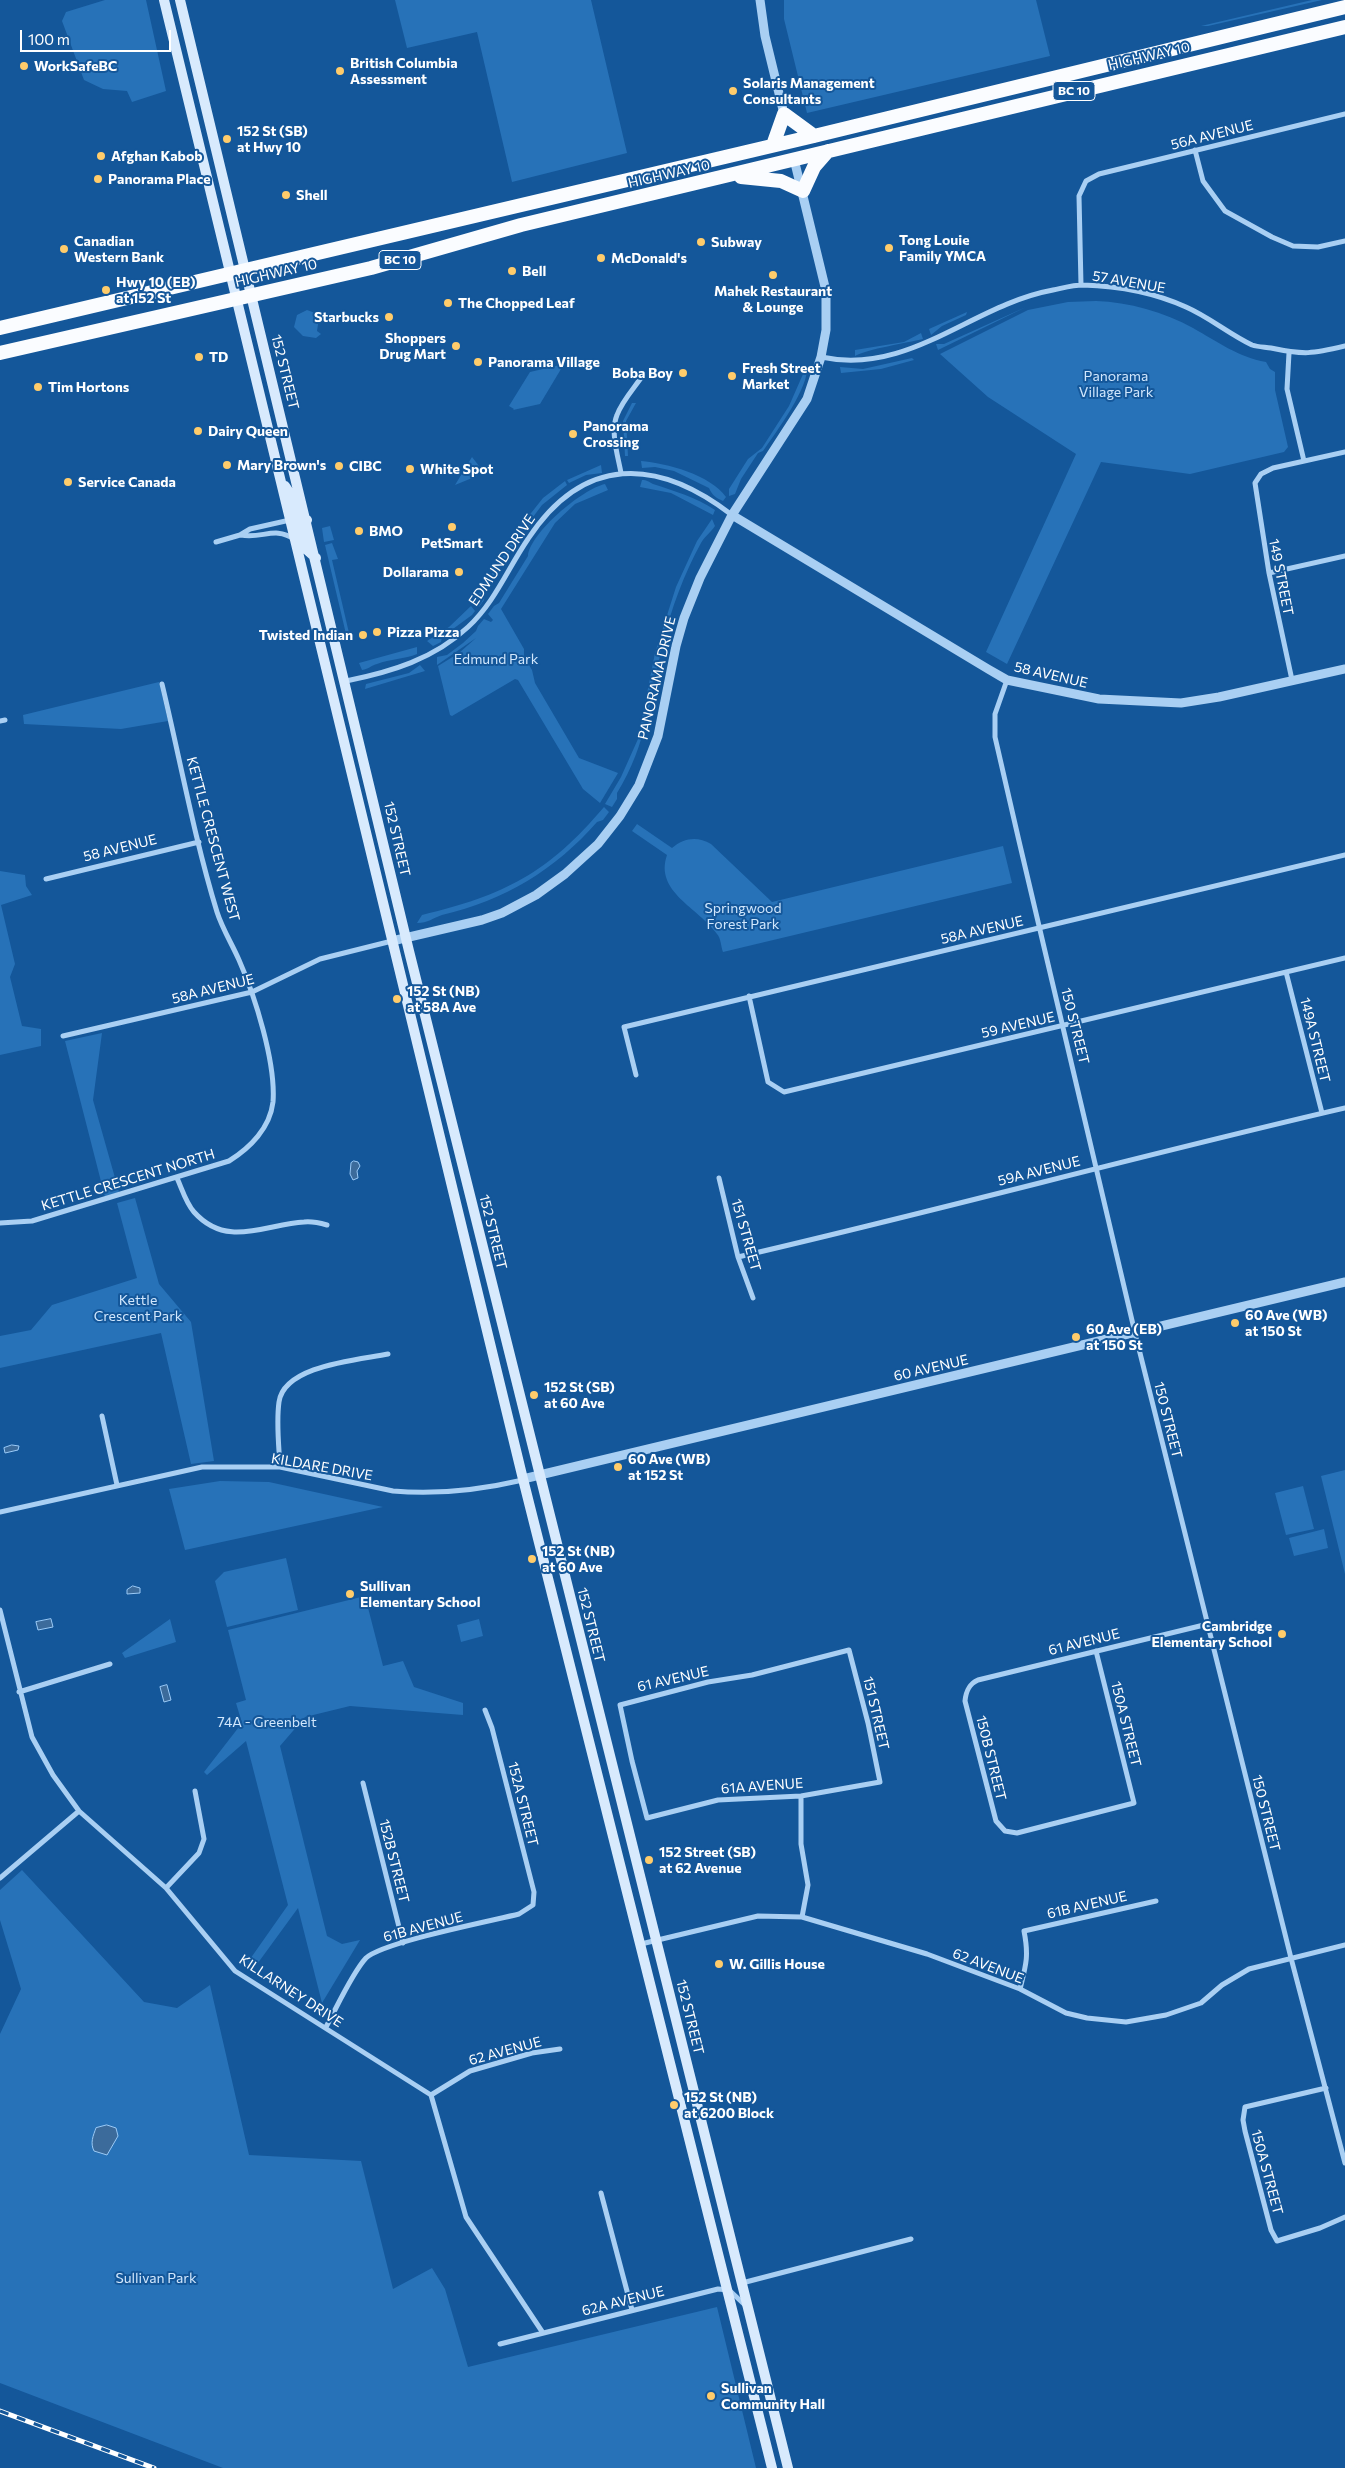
<!DOCTYPE html>
<style>
body{margin:0}
#map{position:relative;width:1345px;height:2468px;overflow:hidden;background:#14579a;font-family:Commissioner,sans-serif}
canvas{display:block}
.scale{position:absolute;left:20px;top:30px;width:151px;height:22px;box-sizing:border-box;border:2px solid #fff;border-top:0;padding-left:6px;font-size:15px;line-height:18px;white-space:nowrap;color:#fff;-webkit-text-stroke:4px #14579a;paint-order:stroke}
</style>
<div id="map">
<canvas width="1345" height="2468"></canvas>
<div class="scale">100 m</div>
</div>
<script>
const ctx = document.querySelector('canvas').getContext('2d');
ctx.lineJoin = 'round';
function fillPath(path, color) { ctx.fillStyle = color; ctx.fill(path, 'evenodd'); }
function trace(path, color, width, dash) { ctx.strokeStyle = color; ctx.lineWidth = width; ctx.lineCap = dash ? 'butt' : 'round'; ctx.setLineDash(dash || []); ctx.stroke(path); }
function write(font, color, halo, rows, align = 'center') {
  ctx.font = font + ' Commissioner,sans-serif'; ctx.lineWidth = 4; ctx.setLineDash([]); ctx.textBaseline = 'middle'; ctx.strokeStyle = halo; ctx.fillStyle = color; for (const [text, x, y, turn = 0] of rows) {
    ctx.save(); ctx.translate(x, y); ctx.rotate((+turn || 0) * Math.PI / 180); ctx.textAlign = isNaN(turn) ? turn : align; if (halo) ctx.strokeText(text, 0, 0); ctx.fillText(text, 0, 0); ctx.restore();
  }
}
const green = new Path2D(`
 M105 0H146L166 91 132 102 127 91 103 89 84 80 62 21 66 12Z
 M395 0H591L627 153 512 182 477 32 407 48Z
 M784 0H1036L1050 56 807 113 784 19Z
 M1312 0H1322L1208 26H1201Z
 M1096 301C1129 302 1164 312 1193 328 1218 342 1238 357 1266 362L1270 369 1275 372V390L1288 447 1284 452 1190 474 1101 462 1007 664 986 652 1076 454 988 397 940 354 1028 310 1068 302Z
 M1026 307 938 350 936 344H944Z
 M307 310 315 313 319 318 317 331 321 334 316 338 303 336 294 327 297 315Z
 M967 312 966 315 942 326 931 335 929 329Z
 M921 333 923 339C907 343 867 349 855 356V350L904 342Z
 M912 358 914 360 881 369 841 373 840 367 863 369Z
 M564 364 540 404 513 410 514 409 509 406 530 372Z
 M807 365C810 387 776 432 763 451L758 453 741 479 735 494 729 496V489L748 459 762 448 789 406Z
 M632 403H636L626 421 628 456H625L623 421Z
 M472 457 479 466 477 476 455 485Z
 M641 461C666 463 711 475 726 497L723 501C716 498 712 495 709 488L674 471 655 467 642 468Z
 M601 465 602 473 586 475 569 483 567 480Z
 M642 480C647 480 649 482 653 484 674 491 696 497 715 510L713 515 671 493 640 487Z
 M565 481 567 485 542 505 533 517 532 522 528 529 520 527 543 498Z
 M605 484 608 490 575 504 555 523 501 609 524 649V657L532 670 535 683 579 758 618 773 600 803 583 789 518 680 515 679 452 716 450 715 438 666 459 653 476 638 437 665V657L447 655 463 643 476 631 478 626 484 619 491 622 493 620 488 614 494 606 499 603 528 556C530 533 582 489 605 484Z
 M712 519 715 526C711 532 705 536 701 543 684 574 671 609 663 643 649 698 648 743 617 793V799L612 807 605 804 621 777 638 739 655 653 676 587 697 541Z
 M330 526 334 540 324 542 322 528Z
 M514 539 518 544 511 550 485 593 484 600 479 607 473 603Z
 M332 543 338 559 332 560 349 633 346 634 325 545Z
 M471 606 475 611 472 615 442 637 441 642 433 646 427 641 449 627Z
 M417 647V654C405 659 390 659 377 664 372 665 369 669 362 670L359 663Z
 M420 665 425 671 365 689 366 684 409 673Z
 M159 682 168 721 121 729 24 724 23 715Z
 M604 807 609 812 603 820 597 822C555 870 505 900 442 915 433 918 428 923 417 923L422 915C505 895 548 873 604 807Z
 M637 824 672 848C684 838 697 836 711 844L772 902 1003 846 1012 883 723 952C721 947 721 938 717 934 699 908 654 892 667 855L632 831Z
 M0 871 25 875 26 886 32 895 1 905 15 964 10 977 22 1026 41 1029V1046L0 1055Z
 M102 1033 93 1100 119 1192 105 1197 65 1041Z
 M135 1198 159 1284 191 1322 214 1461 191 1464 161 1333 0 1368V1336L31 1330 52 1305 137 1278 117 1203Z
 M1345 1470V1574L1321 1476Z
 M220 1481 269 1482 383 1507 185 1550 169 1489Z
 M1303 1486 1314 1529 1286 1535 1275 1493Z
 M1324 1529 1328 1548 1294 1556 1289 1538Z
 M286 1558 298 1610 227 1627 215 1581 224 1572Z
 M365 1596 383 1666 403 1661 414 1687 463 1703V1715L350 1706 305 1717 280 1746 327 1936 342 1944 360 1940 322 2003 298 1908 255 1967 248 1962 288 1905 246 1741 207 1775 204 1772 242 1723 236 1703 246 1700 228 1630Z
 M170 1619 176 1642 125 1658 122 1653Z
 M479 1619 483 1636 461 1642 457 1625Z
 M22 1870 144 2002 177 2008 210 1985 249 2155 361 2161 393 2289 432 2268 445 2289 468 2367 717 2307 756 2468H223L0 2383V2034L21 1989 0 1920V1890Z`);
const water = new Path2D(`
 M354 1161 358 1162 360 1166 357 1171 358 1178 353 1180 350 1174 351 1163Z
 M12 1445 19 1446 18 1450 5 1453 4 1448Z
 M133 1586 140 1588V1593L127 1594V1590Z
 M51 1619 53 1627 38 1630 36 1622Z
 M167 1685 171 1700 164 1702 160 1687Z
 M107 2125 116 2128 118 2136 107 2155 94 2151C90 2143 93 2136 96 2128Z`);
const minor = new Path2D(`
 M1195 150 1203 181 1225 211 1272 237 1293 246 1318 247 1345 241
 M1081 285 1079 196 1086 181 1099 174 1345 114
 M1289 353 1287 389 1304 461
 M821 357C910 376 971 305 1053 290 1063 288 1073 285 1083 285 1118 286 1155 293 1186 307 1209 317 1229 334 1252 345 1258 347 1265 347 1271 348 1304 355 1312 354 1345 346
 M621 473C618 456 610 432 617 415 622 401 635 387 643 375
 M241 535C262 539 275 526 294 539
 M216 542 240 535 250 529 290 520
 M1269 573 1345 556
 M1007 680 995 714V737L1019 841 1135 1333 1291 1958 1345 2163
 M1292 680 1269 573 1255 483 1261 474 1273 468 1345 452
 M346 681C391 672 434 659 468 627 495 602 508 568 528 539 583 455 657 457 732 515
 M0 721 5 720
 M46 879 199 842
 M1286 972 1322 1113
 M749 996 768 1082 784 1092 1345 958
 M63 1036 252 992 320 959 392 941
 M636 1075 624 1027 1345 855
 M177 1178C182 1189 186 1203 194 1212 227 1249 266 1224 304 1222 312 1221 320 1223 327 1225
 M719 1178 738 1257 753 1298
 M0 1223 32 1221 229 1161C250 1148 270 1128 273 1102 276 1063 255 996 239 960 232 944 222 928 217 912 194 837 180 759 162 684
 M738 1257C941 1210 1142 1155 1345 1108
 M102 1416 117 1485
 M280 1467C279 1446 276 1423 279 1402 284 1365 359 1360 388 1354
 M0 1512 202 1467H280L393 1491C437 1495 480 1490 523 1480
 M0 1610 32 1737 53 1775 79 1811 166 1888 235 1971 431 2095 466 2217 543 2333
 M849 1650 868 1723 880 1782 801 1796 718 1800 647 1818 632 1761 620 1705 708 1682 752 1675Z
 M1096 1651 1134 1803 1017 1833 1005 1831 996 1821 965 1701C966 1691 969 1684 978 1680L1208 1624
 M19 1692 110 1664
 M363 1783 403 1943
 M801 1796V1844L808 1885 802 1917
 M0 1878 79 1811
 M166 1888 199 1853 204 1839 195 1791
 M641 1944 758 1916 802 1917 927 1954 1020 1989 1066 2013 1087 2018 1126 2022 1166 2015 1201 2003 1222 1985 1249 1969 1345 1945
 M1020 1989C1026 1965 1029 1956 1024 1931L1156 1901
 M326 2027C336 2009 352 1973 366 1958 383 1942 491 1921 519 1914L533 1905 534 1892 492 1728 485 1710
 M1326 2088 1245 2107 1243 2120 1245 2131 1271 2230 1277 2241 1320 2228 1345 2217
 M431 2095 470 2071 532 2053 560 2049
 M601 2193 632 2310
 M742 2283 911 2239
 M500 2344 718 2289 729 2290 745 2305`);
const tertiary = new Path2D(`
 M760 0 765 36 784 114
 M732 515 988 669 1007 680 1099 699 1181 703 1219 697 1345 669
 M392 941 482 920 502 913 536 895 565 874 598 844 620 816 639 785 658 736 676 646 684 618 700 578 732 515 807 399 821 357 826 330V291L794 159
 M523 1479 1345 1282`);
const secondary = new Path2D(`
 M164 0 523 1479 772 2468
 M180 0 409 951 788 2468
 M285 486 293 498 299 516 307 520
 M290 519 300 528 306 549 316 558`);
const trunk = new Path2D(`
 M773 145 784 114 814 136
 M741 177 781 181 803 191 814 167 828 151
 M0 328 814 136 1345 7
 M0 353 371 268 521 225 1345 27`);
const rail = new Path2D(`
 M0 2411 154 2468`);
const markers = [
 [24,66,5,"#ffcc6b"],
 [340,71,5,"#ffcc6b"],
 [733,91,5,"#ffcc6b"],
 [227,139,5,"#ffcc6b"],
 [101,156,5,"#ffcc6b"],
 [98,179,5,"#ffcc6b"],
 [286,195,5,"#ffcc6b"],
 [701,242,5,"#ffcc6b"],
 [889,248,5,"#ffcc6b"],
 [64,249,5,"#ffcc6b"],
 [601,258,5,"#ffcc6b"],
 [512,271,5,"#ffcc6b"],
 [773,275,5,"#ffcc6b"],
 [106,290,5,"#ffcc6b"],
 [448,303,5,"#ffcc6b"],
 [389,317,5,"#ffcc6b"],
 [456,346,5,"#ffcc6b"],
 [199,357,5,"#ffcc6b"],
 [478,362,5,"#ffcc6b"],
 [683,373,5,"#ffcc6b"],
 [732,376,5,"#ffcc6b"],
 [38,387,5,"#ffcc6b"],
 [198,431,5,"#ffcc6b"],
 [573,434,5,"#ffcc6b"],
 [227,465,5,"#ffcc6b"],
 [339,466,5,"#ffcc6b"],
 [410,469,5,"#ffcc6b"],
 [68,482,5,"#ffcc6b"],
 [452,527,5,"#ffcc6b"],
 [359,531,5,"#ffcc6b"],
 [459,572,5,"#ffcc6b"],
 [377,632,5,"#ffcc6b"],
 [363,635,5,"#ffcc6b"],
 [397,999,5,"#ffcc6b"],
 [1235,1323,5,"#ffcc6b"],
 [1076,1337,5,"#ffcc6b"],
 [534,1395,5,"#ffcc6b"],
 [618,1467,5,"#ffcc6b"],
 [532,1559,5,"#ffcc6b"],
 [350,1594,5,"#ffcc6b"],
 [1282,1634,5,"#ffcc6b"],
 [649,1860,5,"#ffcc6b"],
 [719,1964,5,"#ffcc6b"],
 [674,2105,5,"#ffcc6b"],
 [711,2396,5,"#ffcc6b"]
];
const shields = [
 [1074,91,42],
 [400,260,42]
];
const shieldNames = [
 ["BC 10",1074,91],
 ["BC 10",400,260]
];
const streetNames = [
 ["HIGHWAY 10",1149,56,-13],
 ["56A AVENUE",1212,135,-14],
 ["HIGHWAY 10",669,174,-13],
 ["HIGHWAY 10",276,273,-13],
 ["57 AVENUE",1129,282,10],
 ["152 STREET",285,372,76],
 ["EDMUND DRIVE",502,560,-56],
 ["149 STREET",1281,577,79],
 ["58 AVENUE",1051,675,13],
 ["PANORAMA DRIVE",657,678,-77],
 ["KETTLE CRESCENT WEST",213,839,75],
 ["152 STREET",397,839,77],
 ["58 AVENUE",120,848,-14],
 ["58A AVENUE",982,930,-13],
 ["58A AVENUE",213,989,-14],
 ["59 AVENUE",1018,1025,-13],
 ["150 STREET",1075,1026,76],
 ["149A STREET",1315,1040,76],
 ["59A AVENUE",1039,1171,-14],
 ["KETTLE CRESCENT NORTH",128,1180,-17],
 ["152 STREET",493,1232,76],
 ["151 STREET",746,1235,74],
 ["60 AVENUE",931,1368,-13],
 ["150 STREET",1168,1420,76],
 ["KILDARE DRIVE",322,1467,10],
 ["152 STREET",591,1625,76],
 ["61 AVENUE",1084,1642,-14],
 ["61 AVENUE",673,1679,-13],
 ["151 STREET",876,1713,77],
 ["150A STREET",1126,1724,76],
 ["150B STREET",991,1758,76],
 ["61A AVENUE",762,1786,-4],
 ["152A STREET",523,1804,76],
 ["150 STREET",1266,1813,76],
 ["152B STREET",394,1861,76],
 ["61B AVENUE",1087,1905,-13],
 ["61B AVENUE",423,1927,-15],
 ["62 AVENUE",988,1966,21],
 ["KILLARNEY DRIVE",291,1991,33],
 ["152 STREET",690,2017,76],
 ["62 AVENUE",505,2051,-15],
 ["150A STREET",1267,2172,75],
 ["62A AVENUE",623,2301,-14]
];
const poiNames = [
 ["British Columbia",350,63],
 ["Assessment",350,79],
 ["WorkSafeBC",34,66],
 ["Solaris Management",743,83],
 ["Consultants",743,99],
 ["152 St (SB)",237,131],
 ["at Hwy 10",237,147],
 ["Afghan Kabob",111,156],
 ["Panorama Place",108,179],
 ["Shell",296,195],
 ["Tong Louie",899,240],
 ["Family YMCA",899,256],
 ["Canadian",74,241],
 ["Western Bank",74,257],
 ["Subway",711,242],
 ["McDonald's",611,258],
 ["Bell",522,271],
 ["Hwy 10 (EB)",116,282],
 ["at 152 St",116,298],
 ["Mahek Restaurant",773,291,"center"],
 ["& Lounge",773,307,"center"],
 ["The Chopped Leaf",458,303],
 ["Starbucks",379,317,"right"],
 ["Shoppers",446,338,"right"],
 ["Drug Mart",446,354,"right"],
 ["TD",209,357],
 ["Panorama Village",488,362],
 ["Fresh Street",742,368],
 ["Market",742,384],
 ["Boba Boy",673,373,"right"],
 ["Tim Hortons",48,387],
 ["Panorama",583,426],
 ["Crossing",583,442],
 ["Dairy Queen",208,431],
 ["Mary Brown's",237,465],
 ["CIBC",349,466],
 ["White Spot",420,469],
 ["Service Canada",78,482],
 ["BMO",369,531],
 ["PetSmart",452,543,"center"],
 ["Dollarama",449,572,"right"],
 ["Pizza Pizza",387,632],
 ["Twisted Indian",353,635,"right"],
 ["152 St (NB)",407,991],
 ["at 58A Ave",407,1007],
 ["60 Ave (WB)",1245,1315],
 ["at 150 St",1245,1331],
 ["60 Ave (EB)",1086,1329],
 ["at 150 St",1086,1345],
 ["152 St (SB)",544,1387],
 ["at 60 Ave",544,1403],
 ["60 Ave (WB)",628,1459],
 ["at 152 St",628,1475],
 ["152 St (NB)",542,1551],
 ["at 60 Ave",542,1567],
 ["Sullivan",360,1586],
 ["Elementary School",360,1602],
 ["Cambridge",1272,1626,"right"],
 ["Elementary School",1272,1642,"right"],
 ["152 Street (SB)",659,1852],
 ["at 62 Avenue",659,1868],
 ["W. Gillis House",729,1964],
 ["152 St (NB)",684,2097],
 ["at 6200 Block",684,2113],
 ["Sullivan",721,2388],
 ["Community Hall",721,2404]
];
const parkNames = [
 ["Panorama",1116,376],
 ["Village Park",1116,392],
 ["Edmund Park",496,659],
 ["Springwood",743,908],
 ["Forest Park",743,924],
 ["Kettle",138,1300],
 ["Crescent Park",138,1316],
 ["74A - Greenbelt",267,1722],
 ["Sullivan Park",156,2278]
];
fillPath(green, '#2772b8');
fillPath(water, '#3c6b9b');
trace(water, '#9bcaf6', 1);
trace(minor, '#a9cff3', 5);
trace(tertiary, '#a9cff3', 9);
trace(secondary, '#d8eafd', 10);
trace(trunk, '#fafcff', 14);
trace(rail, '#fff', 5);
trace(rail, '#14579a', 3, [9]);
for (const [x, y, r, color] of markers) { const dot = new Path2D(); dot.arc(x, y, r, 0, 2 * Math.PI); ctx.fillStyle = color; ctx.fill(dot); trace(dot, '#14579a', 2); }
for (const [x, y, w] of shields) { const box = new Path2D(); box.roundRect(x - w / 2, y - 9.5, w, 19, 4); ctx.fillStyle = '#14579a'; ctx.fill(box); trace(box, '#fff', 1); }
write('bold 12px', '#fff', null, shieldNames);
write('14px', '#fff', '#14579a', streetNames);
write('bold 14px', '#fff', '#14579a', poiNames, 'left');
write('14px', '#d1e7fd', '#14579a', parkNames);
</script>
